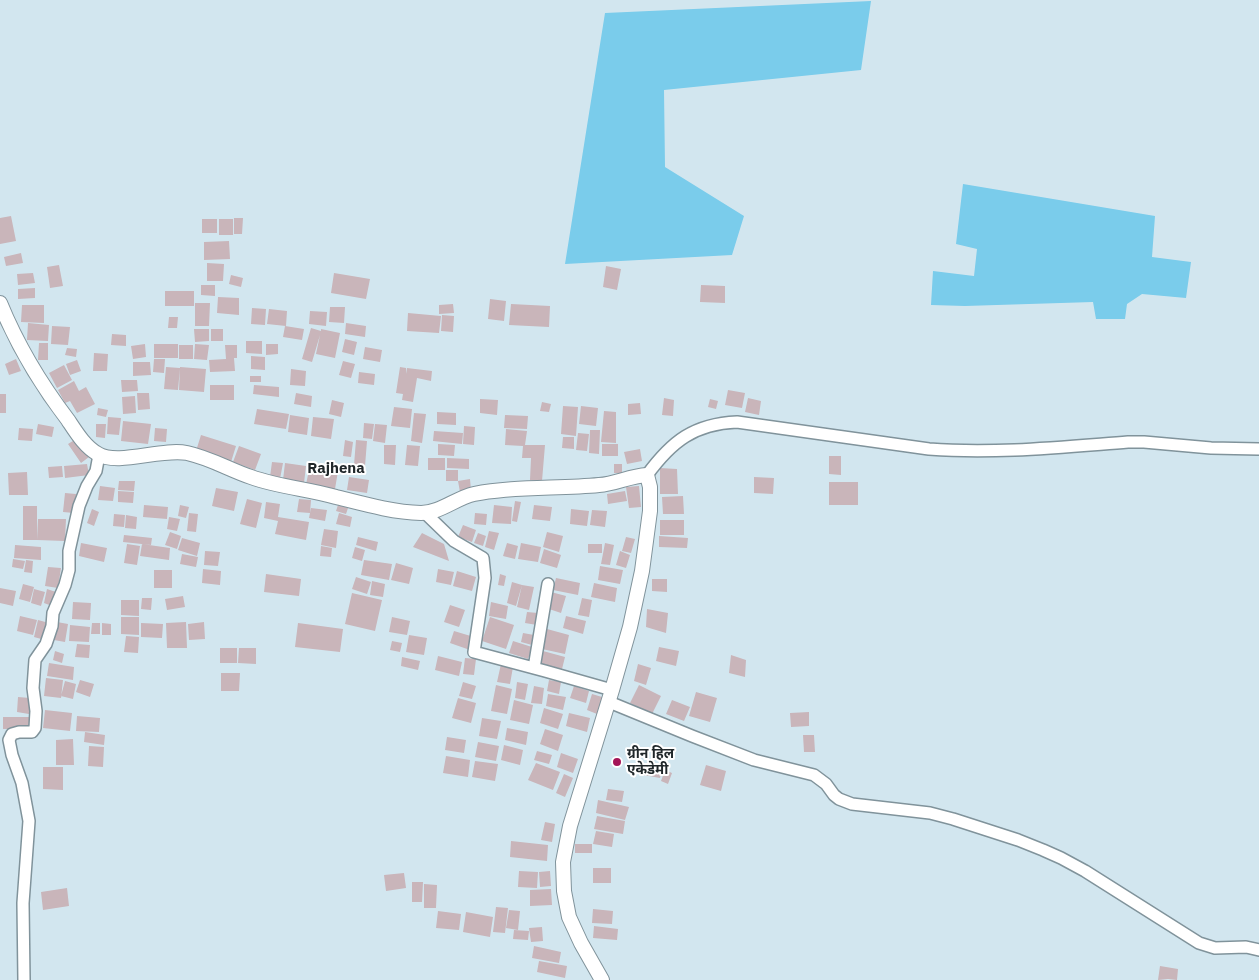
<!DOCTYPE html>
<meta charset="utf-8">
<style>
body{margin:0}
canvas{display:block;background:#d2e6ef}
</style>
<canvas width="1259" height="980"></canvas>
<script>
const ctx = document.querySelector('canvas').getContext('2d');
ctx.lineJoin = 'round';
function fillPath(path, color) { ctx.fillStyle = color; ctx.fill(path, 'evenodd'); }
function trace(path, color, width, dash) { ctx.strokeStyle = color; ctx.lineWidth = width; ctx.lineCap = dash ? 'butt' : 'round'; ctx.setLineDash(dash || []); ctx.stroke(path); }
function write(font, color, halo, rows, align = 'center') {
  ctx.font = font + ' "IBM Plex Sans","Noto Sans Devanagari",sans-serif'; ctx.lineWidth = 4; ctx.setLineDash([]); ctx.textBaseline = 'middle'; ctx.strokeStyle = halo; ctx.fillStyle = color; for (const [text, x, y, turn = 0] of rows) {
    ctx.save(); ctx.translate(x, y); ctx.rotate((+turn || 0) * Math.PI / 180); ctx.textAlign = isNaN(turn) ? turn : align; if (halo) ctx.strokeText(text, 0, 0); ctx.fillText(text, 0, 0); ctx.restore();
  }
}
const green = new Path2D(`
 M871 1 861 70 664 90 665 167 744 216 732 255 565 264 605 13Z
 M963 184 1155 216 1152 257 1191 262 1186 298 1142 294 1127 304 1125 319H1096L1093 302 965 306 931 305 933 271 974 276 977 249 956 244Z`);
const building = new Path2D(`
 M11 216 16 241 0 244V218Z
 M234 218H243L242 234H234Z
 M202 219H217V233H202Z
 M219 219H233V235H219Z
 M229 241 230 259 204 260V242Z
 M21 253 23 263 6 266 4 257Z
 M207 263 224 264 223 281H207Z
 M59 265 63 286 50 288 47 267Z
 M606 266 621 269 617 290 603 287Z
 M33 273 35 283 18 285 17 274Z
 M334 273 370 279 366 299 331 293Z
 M231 275 243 278 241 287 229 284Z
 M201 285H215V296L201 295Z
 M701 285 725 286V303L700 302Z
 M35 288V298L18 299V289Z
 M165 291H194V306H165Z
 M218 297 239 298V315L217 313Z
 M490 299 506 301 504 321 488 319Z
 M195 303H210L209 326H195Z
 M453 304 454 313 439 314V305Z
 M511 304 550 306 549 327 509 325Z
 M22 305H44V323L21 322Z
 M330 307H345L344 323 329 322Z
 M252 308 266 309 265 325 251 324Z
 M269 309 287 311 286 326 267 324Z
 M310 311 327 312 326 326 309 324Z
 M408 313 441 316 439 333 407 331Z
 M442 315 454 316 453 332 441 331Z
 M169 317H178L177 328H168Z
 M28 323 49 325 48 341 27 340Z
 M346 323 366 326 365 337 345 334Z
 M52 326 70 327 68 345 51 344Z
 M285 326 304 329 302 340 283 337Z
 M311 328 321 331V329L340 333 335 358 316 354 320 335 312 362 302 359Z
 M194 329H209V341L195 342Z
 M211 329H223V341H211Z
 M112 334 126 335V346L111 345Z
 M345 339 357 342 354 355 342 352Z
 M246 341H262V354L246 353Z
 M39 343H48V360H38Z
 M145 344 146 357 133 359 131 346Z
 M154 344H178V358H154Z
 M195 344 209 345 207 360 194 359Z
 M266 344H278V354L266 355Z
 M179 345H193V359H179Z
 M225 345H237V358H234L235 371 210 372 209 360 226 359Z
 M365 347 382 350 380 362 363 359Z
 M67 348 77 349 76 357 65 355Z
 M94 353 108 354 107 371H93Z
 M251 356 265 357V370L251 369Z
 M16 359 21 371 9 375 5 364Z
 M154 359H165L164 373 153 372Z
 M77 360 81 371 70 375 66 364Z
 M343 361 355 364 351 378 339 375Z
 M133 362H150L151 375 133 376Z
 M64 365 72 380 57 388 49 373Z
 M166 367 180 368 178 390 164 389Z
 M180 367 206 369 204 392 179 390Z
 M400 367 406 368V374L407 368 432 371 431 381 417 378 413 402 402 400 403 394 396 393Z
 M291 369 306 371 305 386 290 385Z
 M359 372 375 374 374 385 358 383Z
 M250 376H261V382H250Z
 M121 380H137L138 391 122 392Z
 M74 381 79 391 86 387 95 404 77 413 70 401 65 403 58 390Z
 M210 385H234V400H210Z
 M254 385 279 387V397L253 394Z
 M728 390 745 393 742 408 725 405Z
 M137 393H149L150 409 138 410Z
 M296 393 312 396 311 407 294 404Z
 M0 394H6V413H0Z
 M135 396 136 413 123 414 122 397Z
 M664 398 674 400 673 416 662 415Z
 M748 398 761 401 759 415 745 412Z
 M480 399 498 400 497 415 480 413Z
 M710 399 718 401 716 409 708 407Z
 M332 400 344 403 341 417 329 414Z
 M542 402 551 404 549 412 540 411Z
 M640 403 641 414 628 415V404Z
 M563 406 578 407 576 436 561 434Z
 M581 406 598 408 596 426 579 424Z
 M394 407 412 409 410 428 391 426Z
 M98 408 108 410 106 417 97 415Z
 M257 409 289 414 286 429 254 424Z
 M604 411 616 412V443L601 442Z
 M437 412 456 413V425L437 424Z
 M414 413 426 414 422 443 411 441Z
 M290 415 309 418 307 435 288 432Z
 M505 415 528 416 527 429 504 428Z
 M108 417 121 418 119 435 107 434Z
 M313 417 334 419 331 439 311 436Z
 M123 421 151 424 148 444 121 441Z
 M364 423 374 424 372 439 363 438Z
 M38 424 54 427 52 437 36 434Z
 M96 424H106L105 438 96 437Z
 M375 424 387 425 385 443 373 441Z
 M464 426 475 427 474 445 463 444Z
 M19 428 33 429 32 441 18 440Z
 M155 428 167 429 166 442 154 441Z
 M506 429 527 431 525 445H545L542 481 530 480 531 458H522L523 446 505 445Z
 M590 430H600L599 454 589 453Z
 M434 431 463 433 462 444 433 441Z
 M578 433 589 434 587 451 576 450Z
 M201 435 236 446 231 462 196 451Z
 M563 437H574V449L562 448Z
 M76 439 89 457 81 463 68 444Z
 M345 440 353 442 351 457 343 456Z
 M356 440 367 441 365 466 354 465Z
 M438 444 455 445 454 456 438 455Z
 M602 444H618V456H602Z
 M384 445H396L395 465 384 464Z
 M407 445 420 446 418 466 405 465Z
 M239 446 261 454 255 470 233 462Z
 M640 449 642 461 627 464 624 452Z
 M829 456H841V475L829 474Z
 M428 458H445V470H428Z
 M447 458 469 459V469L447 468Z
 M272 462 283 463 280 479 270 477Z
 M285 463 306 466 304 483 283 480Z
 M87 464 89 475 65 478 64 466Z
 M614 464H622V473H614Z
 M62 466 63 477 49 478 48 467Z
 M310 466 338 471 335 489 306 484Z
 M660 468 677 469 678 494H660Z
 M446 470H458V481H446Z
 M27 472 28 495H9L8 473Z
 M349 477 369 480 367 493 347 490Z
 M754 477 774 478 773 494 754 493Z
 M470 479 471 490 460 492 458 481Z
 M119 481H135L134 491 118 490Z
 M829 482H858V505H829Z
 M100 486 115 488 113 501 98 500Z
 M639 486 641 507 629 508 626 487Z
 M216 488 238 492 234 511 212 506Z
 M118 491 134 492 133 503 118 502Z
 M625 491 627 501 608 504 607 494Z
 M65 493 76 494 74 513 63 512Z
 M683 496 684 514H663L662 497Z
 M247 499 262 503 256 528 240 524Z
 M299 499 311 500 310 513 297 512Z
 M515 501 521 502 517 522 512 521Z
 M266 502 280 504 278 517 309 522 306 540 275 534 278 521 264 518Z
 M144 505 168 507 167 519 143 517Z
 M180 505 189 507 186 518 178 516Z
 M338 505 348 508 346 514 336 511Z
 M494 505 512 507 511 524 492 523Z
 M534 505 552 507 550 521 532 519Z
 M23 506H37V540H23Z
 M311 508 327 510 325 521 309 518Z
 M92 509 99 512 94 526 87 523Z
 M571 509 589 511 587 526 570 524Z
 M592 510 607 511 605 527 590 525Z
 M189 513 198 514 196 532 187 531Z
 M339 513 352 517 350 527 336 524Z
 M475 513 487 514 486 525 474 524Z
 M114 514 125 515 124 527 113 526Z
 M126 515 137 517 136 529 125 528Z
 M169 517 180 519 177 531 167 529Z
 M38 519H66L65 541 37 540Z
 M660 520H684V535H660Z
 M463 525 476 530 472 542 458 537Z
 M324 529 338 531 336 548 321 545Z
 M489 531 499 533 494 550 485 547Z
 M170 532 181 536 177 549 165 545Z
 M547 532 563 536 559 552 543 547Z
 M422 533 444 544 449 561 413 547Z
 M478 533 486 536 483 546 474 543Z
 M124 535 152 538 151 545 123 542Z
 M659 536 688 538 687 548 659 547Z
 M358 537 378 542 376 551 356 545Z
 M626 537 635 539 631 553 622 551Z
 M182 538 200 543 197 556 178 550Z
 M81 543 107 548 104 562 79 556Z
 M507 543 518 546 515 559 503 556Z
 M521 543 541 547 538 562 518 559Z
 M605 543 614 545 610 565 601 564Z
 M127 544 140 546 137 565 124 563Z
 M142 544 170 548 169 560 140 556Z
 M588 544H602V553H588Z
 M15 545 41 547V560L14 558Z
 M321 546 332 548 331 557 320 556Z
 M355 547 365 550 362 561 352 558Z
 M544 549 561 555 557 568 540 563Z
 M205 551 220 552 218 566 204 565Z
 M620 551 630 555 626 568 616 565Z
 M182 554 198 557 196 567 180 564Z
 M13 559 25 561 23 569 12 567Z
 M26 560 33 561 32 573 24 572Z
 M364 560 392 564 389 580 361 575Z
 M396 563 413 568 409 584 391 580Z
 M600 566 623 570 620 584 598 580Z
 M48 567 61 568 58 588 45 586Z
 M203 569 221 571 220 585 202 583Z
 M438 569 454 572 451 585 436 582Z
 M154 570H172V588H154Z
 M457 571 476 577 472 591 453 586Z
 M266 574 301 579 299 596 264 592Z
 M500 574 506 576 504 586 498 585Z
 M356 577 371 582 367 594 352 589Z
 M556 578 580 583 578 595 553 590Z
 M652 579H667V592L652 591Z
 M372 581 385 584 383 597 370 595Z
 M512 582 522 585 516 606 507 603Z
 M594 583 617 588 615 602 591 597Z
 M23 584 34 587 30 602 19 599Z
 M522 585 534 587 529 610 517 607Z
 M0 588 16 591 13 606 0 603Z
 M34 589 45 592 41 606 31 603Z
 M47 589 56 592 52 606 44 603Z
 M551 592 566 596 561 613 546 608Z
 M352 593 382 600 375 631 345 624Z
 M183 596 185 607 167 610 165 599Z
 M142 598H152L151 610 141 609Z
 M582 598 592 600 589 617 578 615Z
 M121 600H139V616L121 615Z
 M73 602 91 603 90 620 72 619Z
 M491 602 508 606 506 619 489 616Z
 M450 605 465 610 459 627 444 622Z
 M647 609 668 613 666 633 646 627Z
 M527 612 538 613 537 625 525 623Z
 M20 616 37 620 33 635 17 631Z
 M566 616 586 621 583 634 563 628Z
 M121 617H139V635L121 634Z
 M392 617 410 621 407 635 389 632Z
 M490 617 514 625 506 649 482 641Z
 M38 620 49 623 45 640 34 637Z
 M57 622 68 624 65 642 54 640Z
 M186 622 187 648H167L166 623Z
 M204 622 205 639 189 640 188 624Z
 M92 623H100V634H91Z
 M102 623 111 624V635H102Z
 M141 623 163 624 162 638 141 637Z
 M298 623 343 629 340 652 295 647Z
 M70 625 90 627 89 642 69 641Z
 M547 629 569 635 565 654 542 649Z
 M454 631 474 637 470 650 450 643Z
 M523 633 534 635 532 645 521 642Z
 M409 635 427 638 424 655 406 652Z
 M126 636 139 637 138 653 124 652Z
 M392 641 402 643 400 652 390 650Z
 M513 641 532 647 528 659 509 653Z
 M77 644 90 645 89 658 75 657Z
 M659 647 679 651 676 666 656 661Z
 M220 648H237V663H220Z
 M239 648H256V664L238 663Z
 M55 651 64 654 62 663 53 660Z
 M543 651 565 657 562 669 540 663Z
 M731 655 746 660 745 677 729 673Z
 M438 656 462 662 459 676 435 670Z
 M402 657 420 661 418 670 401 666Z
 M465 658 476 659 474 675 463 674Z
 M49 663 74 667 73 680 47 676Z
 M501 664 513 667 510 684 497 682Z
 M638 664 651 668 646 685 634 681Z
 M221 673H240L239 691H221Z
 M46 678 63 680 61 698 44 696Z
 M80 680 94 684 90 697 76 692Z
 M549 680 561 682 559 694 547 691Z
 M65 681 76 684 73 699 61 696Z
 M463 682 476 686 472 699 459 696Z
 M517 682 528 684 525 700 515 698Z
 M496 685 512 689 507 714 491 711Z
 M639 685 661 696 652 714 630 703Z
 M534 686 544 688 542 704 531 703Z
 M574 686 589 691 586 703 570 698Z
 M696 692 717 698 710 722 689 716Z
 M548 694 566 697 563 710 546 706Z
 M592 694 602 697 597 714 587 710Z
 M18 697 30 698 29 714 17 712Z
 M458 698 476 703 471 723 452 718Z
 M514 700 533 705 529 724 510 720Z
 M672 700 690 707 684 721 666 714Z
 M544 708 563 714 558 729 540 723Z
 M45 710 72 713 70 731 43 728Z
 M809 712V726L791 727 790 713Z
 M569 713 590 718 587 732 566 726Z
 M77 716 100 718 99 732 76 731Z
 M3 717H30V729H3Z
 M482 718 501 721 497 739 479 736Z
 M507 728 528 732 526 745 505 740Z
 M545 729 563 735 558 751 540 744Z
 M85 732 105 735 104 745 84 742Z
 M803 735H814L815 752H804Z
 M447 737 466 740 464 753 445 750Z
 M73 739 74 765H56V740Z
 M478 742 499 746 496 761 475 757Z
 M504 745 523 750 520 765 501 760Z
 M89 746 104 747 103 767 88 766Z
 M537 751 552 755 549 764 534 760Z
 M561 753 578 759 573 773 557 767Z
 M446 756 470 760 468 777 443 773Z
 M475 761 498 764 495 781 472 777Z
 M536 763 560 772 553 790 528 780Z
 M640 765 662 769 660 778 638 774Z
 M706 765 726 771 721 791 700 785Z
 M43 767H63V790L43 789Z
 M665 770 672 773 668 784 661 781Z
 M564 774 573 778 565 797 556 793Z
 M608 789 624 791 622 802 606 800Z
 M598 800 629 807 625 820 596 813Z
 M597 816 625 821 623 834 594 829Z
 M545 822 555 824 552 842 541 840Z
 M596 831 614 834 612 847 593 844Z
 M511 841 548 845 547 861 510 857Z
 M575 844H592V853H575Z
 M593 868H611V883H593Z
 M519 871 538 872 537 888 518 887Z
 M550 871 551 886 540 887 539 872Z
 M404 873 406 888 386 891 384 875Z
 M412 882H423L422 902H412Z
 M424 884 437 885 436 908H424Z
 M67 888 69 906 43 910 41 892Z
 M551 889 552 905 530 906V890Z
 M496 907 508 908 505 933 493 932Z
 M593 909 613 911 612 924 592 923Z
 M509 910 520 911 518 930 506 928Z
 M438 911 461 914 459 930 436 928Z
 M466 912 493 917 490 937 463 932Z
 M594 926 618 929 617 940 593 938Z
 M542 927 543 941 531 942 529 928Z
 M514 930 529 931 528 940 513 939Z
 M534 946 561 952 559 963 532 958Z
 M539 961 567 966 565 978 537 972Z
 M1160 966 1178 969 1177 980 1168 979 1158 980Z`);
const minor = new Path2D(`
 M647 475C672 441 694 424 737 422L929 449C995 454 1062 447 1128 442H1144L1211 448 1259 449
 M425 513 454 541 483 558 485 578 474 652 545 671 612 690
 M534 668 548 584
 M609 702 692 736 754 760 814 775 826 784 834 795 839 799 852 804 930 813 953 819 1018 840 1043 850 1061 858 1085 871 1199 943 1215 948 1246 947 1259 950
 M24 980 23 903 29 821 22 783 12 755 9 740 12 734 19 732H32L35 728 36 711 33 688 35 660 46 644 52 626 53 613 65 585 69 570V551L79 506 87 486 96 471 99 455`);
const tertiary = new Path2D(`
 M0 303C18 347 39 382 68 420 76 432 85 447 98 454 118 466 161 448 187 453 210 458 230 470 251 477 279 487 308 489 336 497 364 504 392 512 421 513 440 513 456 498 474 494 513 486 559 489 599 485 616 484 629 476 647 475L650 487V511L642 571 630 627 612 690 570 826 563 862 564 891 569 917 581 943 602 980`);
const markers = [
 [617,762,5,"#a41457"]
];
const poiNames = [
 ["ग्रीन हिल",627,754],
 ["एकेडेमी",627,770]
];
const neighbourhoodNames = [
 ["Rajhena",336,469]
];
fillPath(green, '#7acceb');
fillPath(building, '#c9b5ba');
trace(minor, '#80939b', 14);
trace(tertiary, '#80939b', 16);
trace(minor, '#fff', 11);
trace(tertiary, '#fff', 14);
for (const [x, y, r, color] of markers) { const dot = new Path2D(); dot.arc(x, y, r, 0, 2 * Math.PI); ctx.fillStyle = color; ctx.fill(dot); trace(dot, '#fff', 2); }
write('bold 14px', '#20272a', '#fff', poiNames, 'left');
write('bold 15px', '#20272a', '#fff', neighbourhoodNames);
</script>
